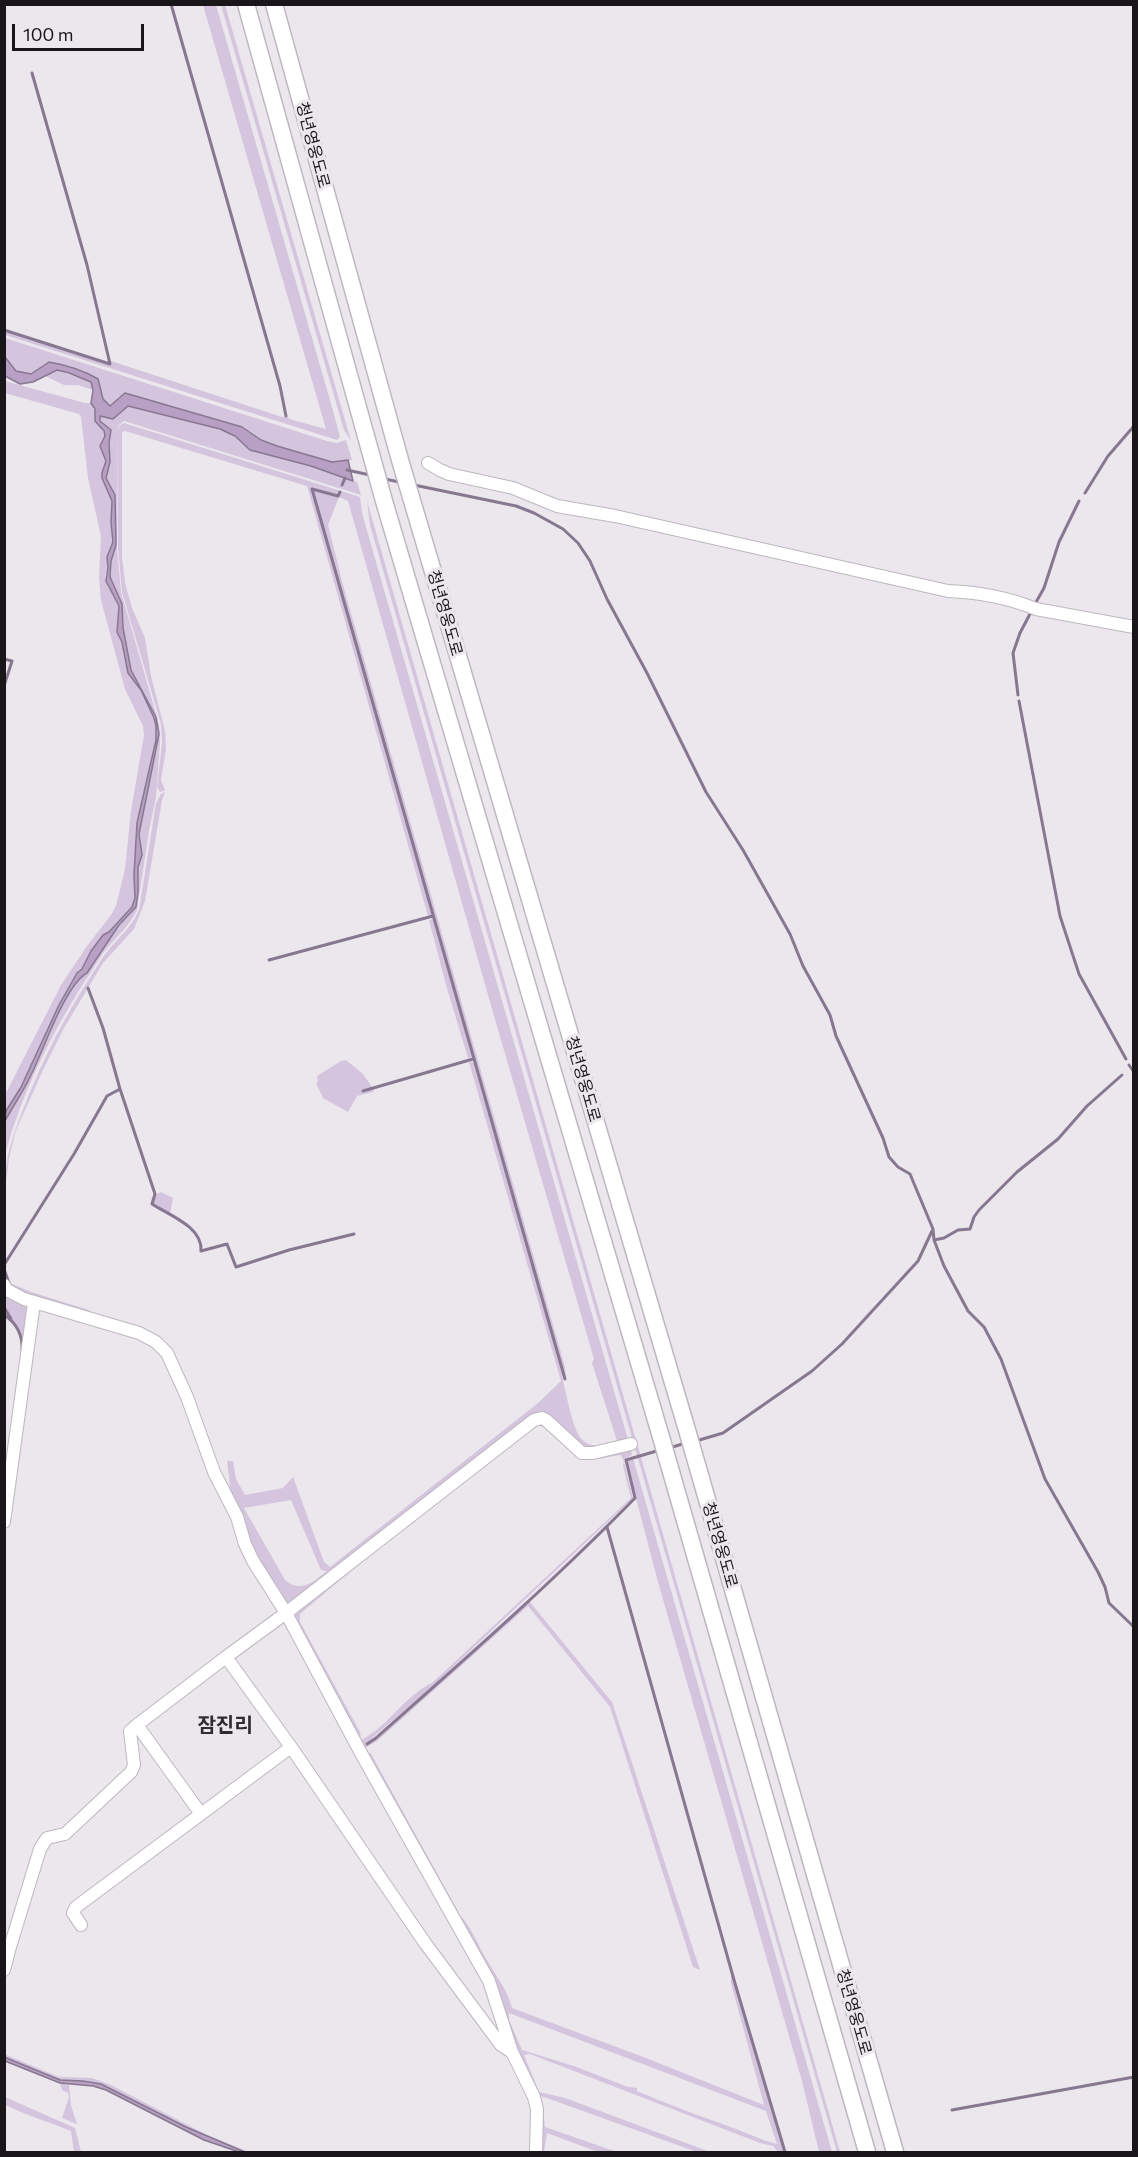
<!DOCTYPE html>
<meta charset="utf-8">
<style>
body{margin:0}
#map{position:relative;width:1138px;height:2157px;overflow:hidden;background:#ebe7ed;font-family:Commissioner,sans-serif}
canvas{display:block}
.frame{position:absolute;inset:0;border:6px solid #181618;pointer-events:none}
.scale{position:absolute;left:12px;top:24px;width:132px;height:27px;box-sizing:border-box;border:3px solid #181618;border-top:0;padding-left:8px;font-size:18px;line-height:21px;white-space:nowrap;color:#181618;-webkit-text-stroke:4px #ebe7ed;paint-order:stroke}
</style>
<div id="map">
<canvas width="1138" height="2157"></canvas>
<div class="frame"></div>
<div class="scale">100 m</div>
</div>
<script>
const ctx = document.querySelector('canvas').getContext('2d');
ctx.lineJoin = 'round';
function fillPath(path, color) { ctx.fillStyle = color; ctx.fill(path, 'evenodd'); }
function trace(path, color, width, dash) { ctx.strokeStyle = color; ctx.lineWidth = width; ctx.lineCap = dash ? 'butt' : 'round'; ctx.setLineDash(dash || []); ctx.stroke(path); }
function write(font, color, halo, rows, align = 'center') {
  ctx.font = font + ' Commissioner,"Noto Sans KR",sans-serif'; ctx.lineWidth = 6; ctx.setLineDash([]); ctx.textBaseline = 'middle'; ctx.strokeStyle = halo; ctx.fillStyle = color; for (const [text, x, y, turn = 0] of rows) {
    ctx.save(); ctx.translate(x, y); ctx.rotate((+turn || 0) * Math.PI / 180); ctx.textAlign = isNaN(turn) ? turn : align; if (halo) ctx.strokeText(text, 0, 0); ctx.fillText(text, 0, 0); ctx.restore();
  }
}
const green = new Path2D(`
 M203 5H216L334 414 340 437 337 440 5 335V331L110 364 111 361 282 417 287 416 289 419 326 429Z
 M221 5H225L351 441 344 430Z
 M5 338 327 441 337 443 346 440 352 460 332 462 277 446 261 440 242 427 126 393 110 406 103 399 98 379C83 370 66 365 49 362L31 374C6 369 5 363 5 338Z
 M56 370 91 382 93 390 78 385H64L45 376Z
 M5 381 85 403H91L105 436 100 446 106 461 102 473V478L112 501 111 523 113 542 108 553V567L105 576 108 585 119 606 117 627 122 642 128 673 141 690 154 718 156 726V740L137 823 134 875 135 898 132 907 109 932 103 935 91 951 82 969 77 973 59 1005 35 1059 5 1114V1095L61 985 87 946 111 915 116 906 125 869 131 811 144 735 143 726 125 689 101 600 99 578 101 536 88 478 81 417 79 414 5 393Z
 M128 406 220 429 235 436 250 450 311 466 357 482 361 495 124 421 118 426 117 548 121 592 159 724 160 743 156 797 149 831 137 910C129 927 115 938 103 953 99 959 95 966 91 972 54 1028 22 1091 5 1155V1121L28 1081 65 1001 81 976 87 973 119 925 132 912 138 892V867L142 855 139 834 151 768 157 750 156 717 131 670 123 628V611L110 577 111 561 116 545 115 495 106 478 110 462 109 443 111 430 99 419 100 415C115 420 117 413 128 406Z
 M124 423 360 497 362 513 629 1443 587 1450 547 1417 290 1605C264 1588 241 1522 228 1493L230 1485 227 1461H233L236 1479 245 1495 283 1488 293 1477 324 1562 330 1567 538 1403 561 1381 469 1062H473C503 1160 530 1260 558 1359 563 1376 571 1426 580 1437 590 1450 604 1445 617 1441L592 1363 594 1359 494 1016 348 501 339 497 328 525 343 585 565 1367 566 1379 313 490 339 497 341 490 338 495 311 488 432 915 428 916 307 486 125 431 122 432V557L125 583 132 608 145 638 151 676 165 731 166 749 161 780 165 790 160 792 157 787 162 743 161 724 122 592 118 548V431L119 426ZM291 1500 321 1570 327 1571C314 1581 301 1594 285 1580L244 1508Z
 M367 501 840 2152H837L370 525Z
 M165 792 162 800 145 901 134 929 103 963 64 1028 44 1068 16 1130 9 1158 5 1191C4 1154 17 1124 31 1090 50 1043 75 1000 103 957 115 940 131 929 139 910L156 803 161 794Z
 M433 919 472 1057 468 1058 446 985 429 920Z
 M346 1060 363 1074 374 1090 373 1092 357 1096 348 1112 323 1098 316 1083 318 1082 317 1076 341 1061Z
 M161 1192 173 1198 170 1214 153 1204 155 1195Z
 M10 1283 31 1292 89 1310V1314L26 1294 10 1286Z
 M5 1291 31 1306 23 1341C22 1330 14 1320 5 1314Z
 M541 1423C560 1427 569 1450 587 1456L630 1446 632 1455 626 1458 624 1462 633 1498 424 1694 366 1743 368 1744 377 1739 529 1601 612 1702 700 1970 693 1967 610 1707 528 1606 377 1741 365 1748 333 1691 295 1619 296 1609 301 1604 528 1426ZM537 1426C558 1426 565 1449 583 1457 594 1462 609 1456 621 1455L624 1462 623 1466 631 1498 432 1683C404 1696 389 1726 361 1740L360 1732 300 1622V1614L340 1580 532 1427Z
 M633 1458 832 2152H819L802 2081 658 1582 627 1464V1461Z
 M370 1752 460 1915C473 1929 479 1949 490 1965 499 1981 507 1989 512 2008L646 2058 764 2105 731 1983V1972L784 2152H778L773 2146 760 2143 530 2054 524 2055 539 2092 565 2098 710 2152H697L541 2096 545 2127 617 2152H598L547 2133 544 2152H538L540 2117 504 2022 369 1757ZM509 2013 766 2111 777 2144 766 2141C723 2123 680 2110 637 2091V2088L628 2087 574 2066 522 2050 509 2020Z
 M4 2054 59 2077 92 2078 111 2085 207 2135 249 2152H245L200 2134 101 2084 83 2081 60 2080 5 2057Z
 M60 2083 69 2085 71 2106 77 2124 62 2118 69 2097 68 2093 62 2090Z
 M5 2097 75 2128 81 2152H74L71 2131C49 2122 26 2115 5 2105Z`);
const water = new Path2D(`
 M5 357 16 371 31 374 49 362C66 365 83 370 98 379L103 399 110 406 125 393 242 427 261 440 277 446 332 462 348 460 353 481 311 466 250 450 235 436 220 429 128 406 113 419 100 416V421L111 430 109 443 110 462 106 478 115 495 116 545 111 561 110 577 122 604 123 628 131 670 156 717 159 734 139 834 142 855 138 867V892L136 907 119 925 87 973C65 985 43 1052 30 1077 23 1092 13 1106 5 1121L6 1111 21 1087 59 1005 77 973 82 969 91 951 103 935 109 932 132 907 135 898 134 875 137 823 156 740V726L154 718 141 690 128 673 122 642 117 632 119 606 106 581 108 567 107 557 113 542 111 523 112 501 102 478V473L106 461 100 446 105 436 104 431 95 421V409L91 403 93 390 91 382 69 373 57 370 33 382 20 384 5 376Z
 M4 2057 60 2080 83 2081 101 2084 186 2127 245 2152H239L204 2140 106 2090 93 2086 60 2083 5 2061Z`);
const stream = new Path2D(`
 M171 4 280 386 286 416
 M4 330 110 364 87 265 32 73
 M347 470 370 475
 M385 479 399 482
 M342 485 345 478
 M414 485 516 506 534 513 563 529 578 543 590 561 607 599 647 673 706 792 743 850 790 934 803 966 830 1015 836 1036 883 1138 889 1157 898 1167 910 1174 933 1229 934 1240 944 1266 968 1311 984 1327 1001 1359 1045 1479 1098 1572 1105 1587 1109 1603 1134 1627
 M340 492 338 496 312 489 565 1379
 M1085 493 1108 456 1134 426
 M1035 604 1044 588 1059 542 1079 501
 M4 659 12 661 4 686
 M1018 695 1013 653 1020 633 1031 612
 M1019 701 1060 916 1079 974 1126 1059
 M269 960 433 916
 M1129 1065 1134 1072
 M120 1089 155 1194 152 1204C169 1215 203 1227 201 1251L227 1244 236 1267 289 1250 354 1234
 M363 1091 473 1059
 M934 1240 944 1238 958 1230 970 1229 974 1217 979 1210 1017 1172 1058 1139 1087 1106 1122 1075
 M4 1265 74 1154 107 1096 120 1089 103 1028 88 988
 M4 1269 9 1283
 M4 1307 11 1319
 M4 1315C17 1323 23 1336 22 1350
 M696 1441 723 1433 812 1371 842 1344 918 1261 932 1231
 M669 1448 686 1443
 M607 1527 734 1980 785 2152
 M367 1744 376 1738C464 1660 553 1582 635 1498L626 1460 660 1450
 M952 2110 1134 2077`);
const minor = new Path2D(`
 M428 463 440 470 449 474 513 488 557 506 615 516 948 591C977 592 1009 598 1036 609L1134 627
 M4 1285 7 1290 24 1299 139 1333 156 1342 167 1353 187 1397 214 1472 237 1517 245 1544 253 1561 286 1613 226 1657 291 1747 425 1943 501 2045 512 2052
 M4 1522 34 1303
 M201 1814 137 1725 226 1657
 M81 1925 73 1913 76 1907 291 1747
 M4 1970 10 1947 40 1849 47 1838 65 1834 131 1772 134 1765 130 1731 137 1725
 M536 2152 537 2109 534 2097 512 2052 489 1981 362 1755 286 1613 534 1420 542 1418 546 1420 582 1453H593L631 1444`);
const highway = new Path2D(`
 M246 4 384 501 661 1437 867 2152
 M274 4 400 460 687 1430 895 2152`);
const streetNames = [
 ["청년영웅도로",313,145,75],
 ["청년영웅도로",445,613,74],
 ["청년영웅도로",583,1079,74],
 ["청년영웅도로",720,1545,74],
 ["청년영웅도로",854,2012,74]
];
const quarterNames = [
 ["잠진리",225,1725]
];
fillPath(green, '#d5c4de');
fillPath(water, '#b8a0c4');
trace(water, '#887790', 1.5);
trace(stream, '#887790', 3);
trace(minor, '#bcb8be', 14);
trace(highway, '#bcb8be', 19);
trace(minor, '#fff', 12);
trace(highway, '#fff', 16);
write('16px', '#181618', '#ebe7ed', streetNames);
write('bold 20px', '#302d31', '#ebe7ed', quarterNames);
</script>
